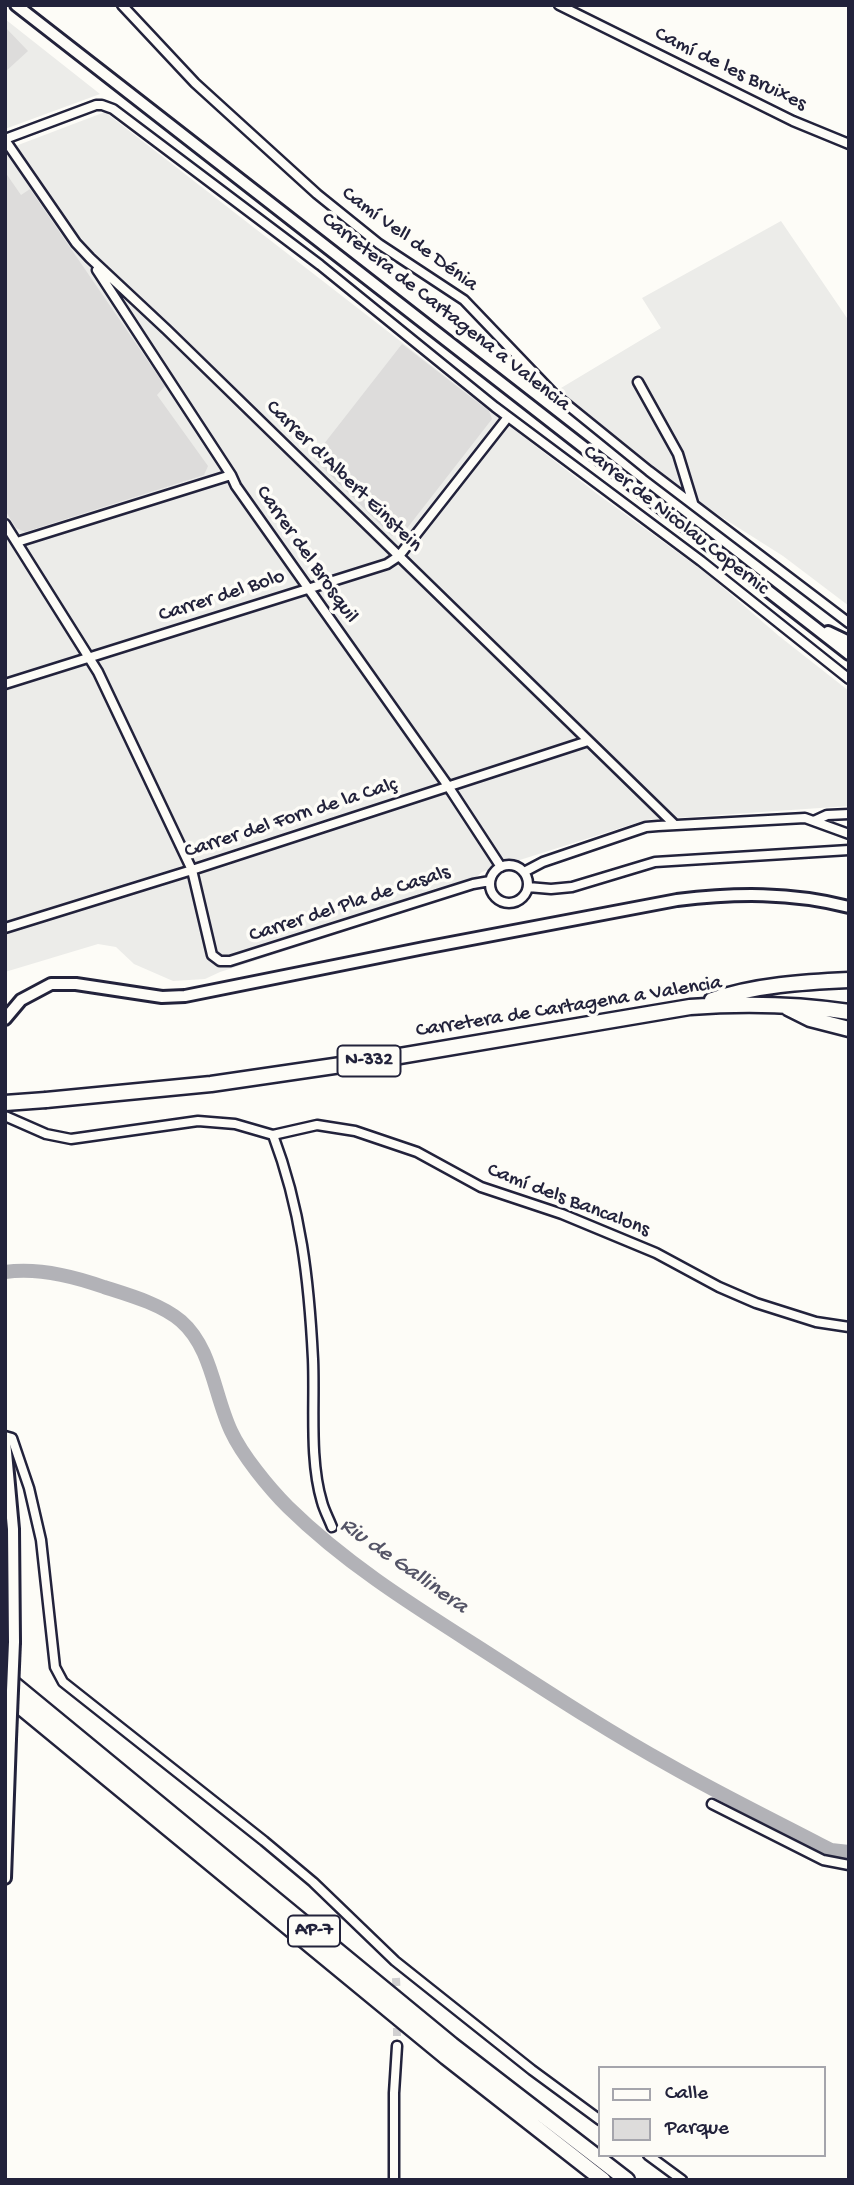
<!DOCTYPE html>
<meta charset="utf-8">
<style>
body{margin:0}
#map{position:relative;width:854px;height:2185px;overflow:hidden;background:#fdfcf7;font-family:"Gochi Hand",sans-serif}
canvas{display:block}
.frame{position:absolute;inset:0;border:7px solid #22223b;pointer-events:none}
.legend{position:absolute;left:598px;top:2066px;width:228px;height:91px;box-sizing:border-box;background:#fdfcf7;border:2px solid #a5a5ac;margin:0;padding:9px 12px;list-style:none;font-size:21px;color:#22223b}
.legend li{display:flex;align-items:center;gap:14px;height:35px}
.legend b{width:35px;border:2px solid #a5a5ac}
</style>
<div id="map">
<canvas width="854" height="2185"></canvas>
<div class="frame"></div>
<ul class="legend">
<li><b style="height:9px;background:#fdfcf7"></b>Calle</li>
<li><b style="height:19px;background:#dddcdb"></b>Parque</li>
</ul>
</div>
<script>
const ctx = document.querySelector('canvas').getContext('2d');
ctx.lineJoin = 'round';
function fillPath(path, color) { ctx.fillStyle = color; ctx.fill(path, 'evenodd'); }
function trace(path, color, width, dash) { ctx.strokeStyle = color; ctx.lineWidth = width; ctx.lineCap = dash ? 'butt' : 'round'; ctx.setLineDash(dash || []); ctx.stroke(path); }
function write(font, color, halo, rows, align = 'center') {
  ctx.font = font + ' "Gochi Hand",sans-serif'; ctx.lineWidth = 7; ctx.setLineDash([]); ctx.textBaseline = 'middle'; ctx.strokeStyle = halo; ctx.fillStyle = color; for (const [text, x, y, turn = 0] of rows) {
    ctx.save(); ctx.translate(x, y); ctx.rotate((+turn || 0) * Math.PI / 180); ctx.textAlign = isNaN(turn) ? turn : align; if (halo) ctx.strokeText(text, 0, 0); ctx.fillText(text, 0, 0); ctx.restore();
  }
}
const built = new Path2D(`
 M5 19 100 94 5 129Z
 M105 112 596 493 706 573 779 636 849 691V806L646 820 482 872 455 896 220 972 205 979 173 981 134 964 116 947 98 944 5 972V150Z
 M781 221 849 321V606L783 556 701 504 654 468 568 397 561 388 661 328 642 298Z`);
const green = new Path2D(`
 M5 27 28 51 5 72Z
 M5 172 21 195 30 189 165 386 157 395 208 466 204 475 25 532 16 528 5 510Z
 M402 344 489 411 492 419 401 536H392L313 458Z`);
const river = new Path2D(`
 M5 1272C38 1267 73 1276 104 1287 129 1295 161 1304 181 1321 212 1348 214 1395 231 1431 242 1455 269 1488 288 1507 344 1562 409 1603 475 1645 539 1686 602 1728 669 1765 718 1793 769 1818 819 1844L831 1850 849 1852`);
const streetTunnel = new Path2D(`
 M396 1978 397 1999
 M397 2016V2046`);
const street = new Path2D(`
 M122 5 195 83 317 194 379 244 464 300 554 394 649 471 849 623
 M559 5 793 121 849 144
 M5 139 96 105H102L113 109 320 265 495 407 701 561 849 679
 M5 140 76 243 90 258 167 330 674 824
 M97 270 231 475 236 486 448 786 501 867
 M638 382 678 454 693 503
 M5 524 98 672 192 870 212 955 220 961H230L473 884 490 881
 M17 542 231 475
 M5 684 387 564 399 556 508 417
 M814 821 827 815 849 814
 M490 884a19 19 0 1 1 38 0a19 19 0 1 1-38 0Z
 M524 872 543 862 646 827 658 826 805 818 849 834
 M528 887 551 889 572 887 655 862 849 850
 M5 928 192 870 588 741
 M5 1116 46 1134 71 1139 198 1121 235 1124 273 1135 317 1125 355 1131 417 1152 481 1187 562 1214 656 1253 719 1287 756 1303 816 1322 849 1327
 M273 1135C301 1209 309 1280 313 1359 315 1404 309 1459 322 1502 324 1510 329 1519 332 1527
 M5 1436 12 1438 29 1488 41 1540 55 1667 63 1682 264 1841 313 1882 395 1961 532 2070 600 2120
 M712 1804 823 1860 849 1865
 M648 2155 682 2180
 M394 2180V2093L397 2046`);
const secondary = new Path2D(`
 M16 5 849 654
 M828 632 849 642
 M5 1019 21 1000 51 984H76L162 997 185 996 424 948 677 900C735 893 791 892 849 907
 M5 1441 13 1529 14 1642
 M5 1878 10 1739`);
const highway = new Path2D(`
 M712 1000C755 985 804 982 849 980
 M788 1008 810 1019 849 1029
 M46 1100 211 1084 382 1059 690 1007C744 1003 796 1004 849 1012
 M5 1677 452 2045 627 2180
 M5 1694 446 2057 603 2180`);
const secondaryBridge = new Path2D(`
 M10 1739 14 1642`);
const highwayBridge = new Path2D(`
 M5 1103 46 1100`);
const shields = [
 [369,1061,63],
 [314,1931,52]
];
const shieldNames = [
 ["N-332",369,1061],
 ["AP-7",314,1931]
];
const streetNames = [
 ["Camí de les Bruixes",730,70,26],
 ["Camí Vell de Dénia",409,240,36],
 ["Carretera de Cartagena a Valencia",445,313,38],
 ["Carrer d'Albert Einstein",343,477,44],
 ["Carrer de Nicolau Copernic",675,521,38],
 ["Carrer del Brosquil",306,555,55],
 ["Carrer del Bolo",222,597,-18],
 ["Carrer del Forn de la Calç",291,819,-18],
 ["Carrer del Pla de Casals",350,905,-18],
 ["Carretera de Cartagena a Valencia",569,1008,-9],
 ["Camí dels Bancalons",568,1201,21]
];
const waterNames = [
 ["Riu de Gallinera",403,1567,35]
];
fillPath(built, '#ecece9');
fillPath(green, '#dddcdb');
trace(river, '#b2b2b7', 14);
trace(streetTunnel, '#d1d0d1', 8, [8, 4]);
trace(street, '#22223b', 13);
trace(secondary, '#22223b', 16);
trace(highway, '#22223b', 19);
trace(street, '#fdfcf7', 8);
trace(secondary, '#fdfcf7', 10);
trace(highway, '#fdfcf7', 14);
trace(secondaryBridge, '#22223b', 16, []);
trace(highwayBridge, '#22223b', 19, []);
trace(secondaryBridge, '#fdfcf7', 10);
trace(highwayBridge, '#fdfcf7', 14);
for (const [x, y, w] of shields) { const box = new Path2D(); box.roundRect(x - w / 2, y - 15.5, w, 31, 5); ctx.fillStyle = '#fdfcf7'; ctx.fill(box); trace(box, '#22223b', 2); }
write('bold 19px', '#22223b', null, shieldNames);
write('21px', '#22223b', '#fdfcf7', streetNames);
write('italic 23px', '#545466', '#fdfcf7', waterNames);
</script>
